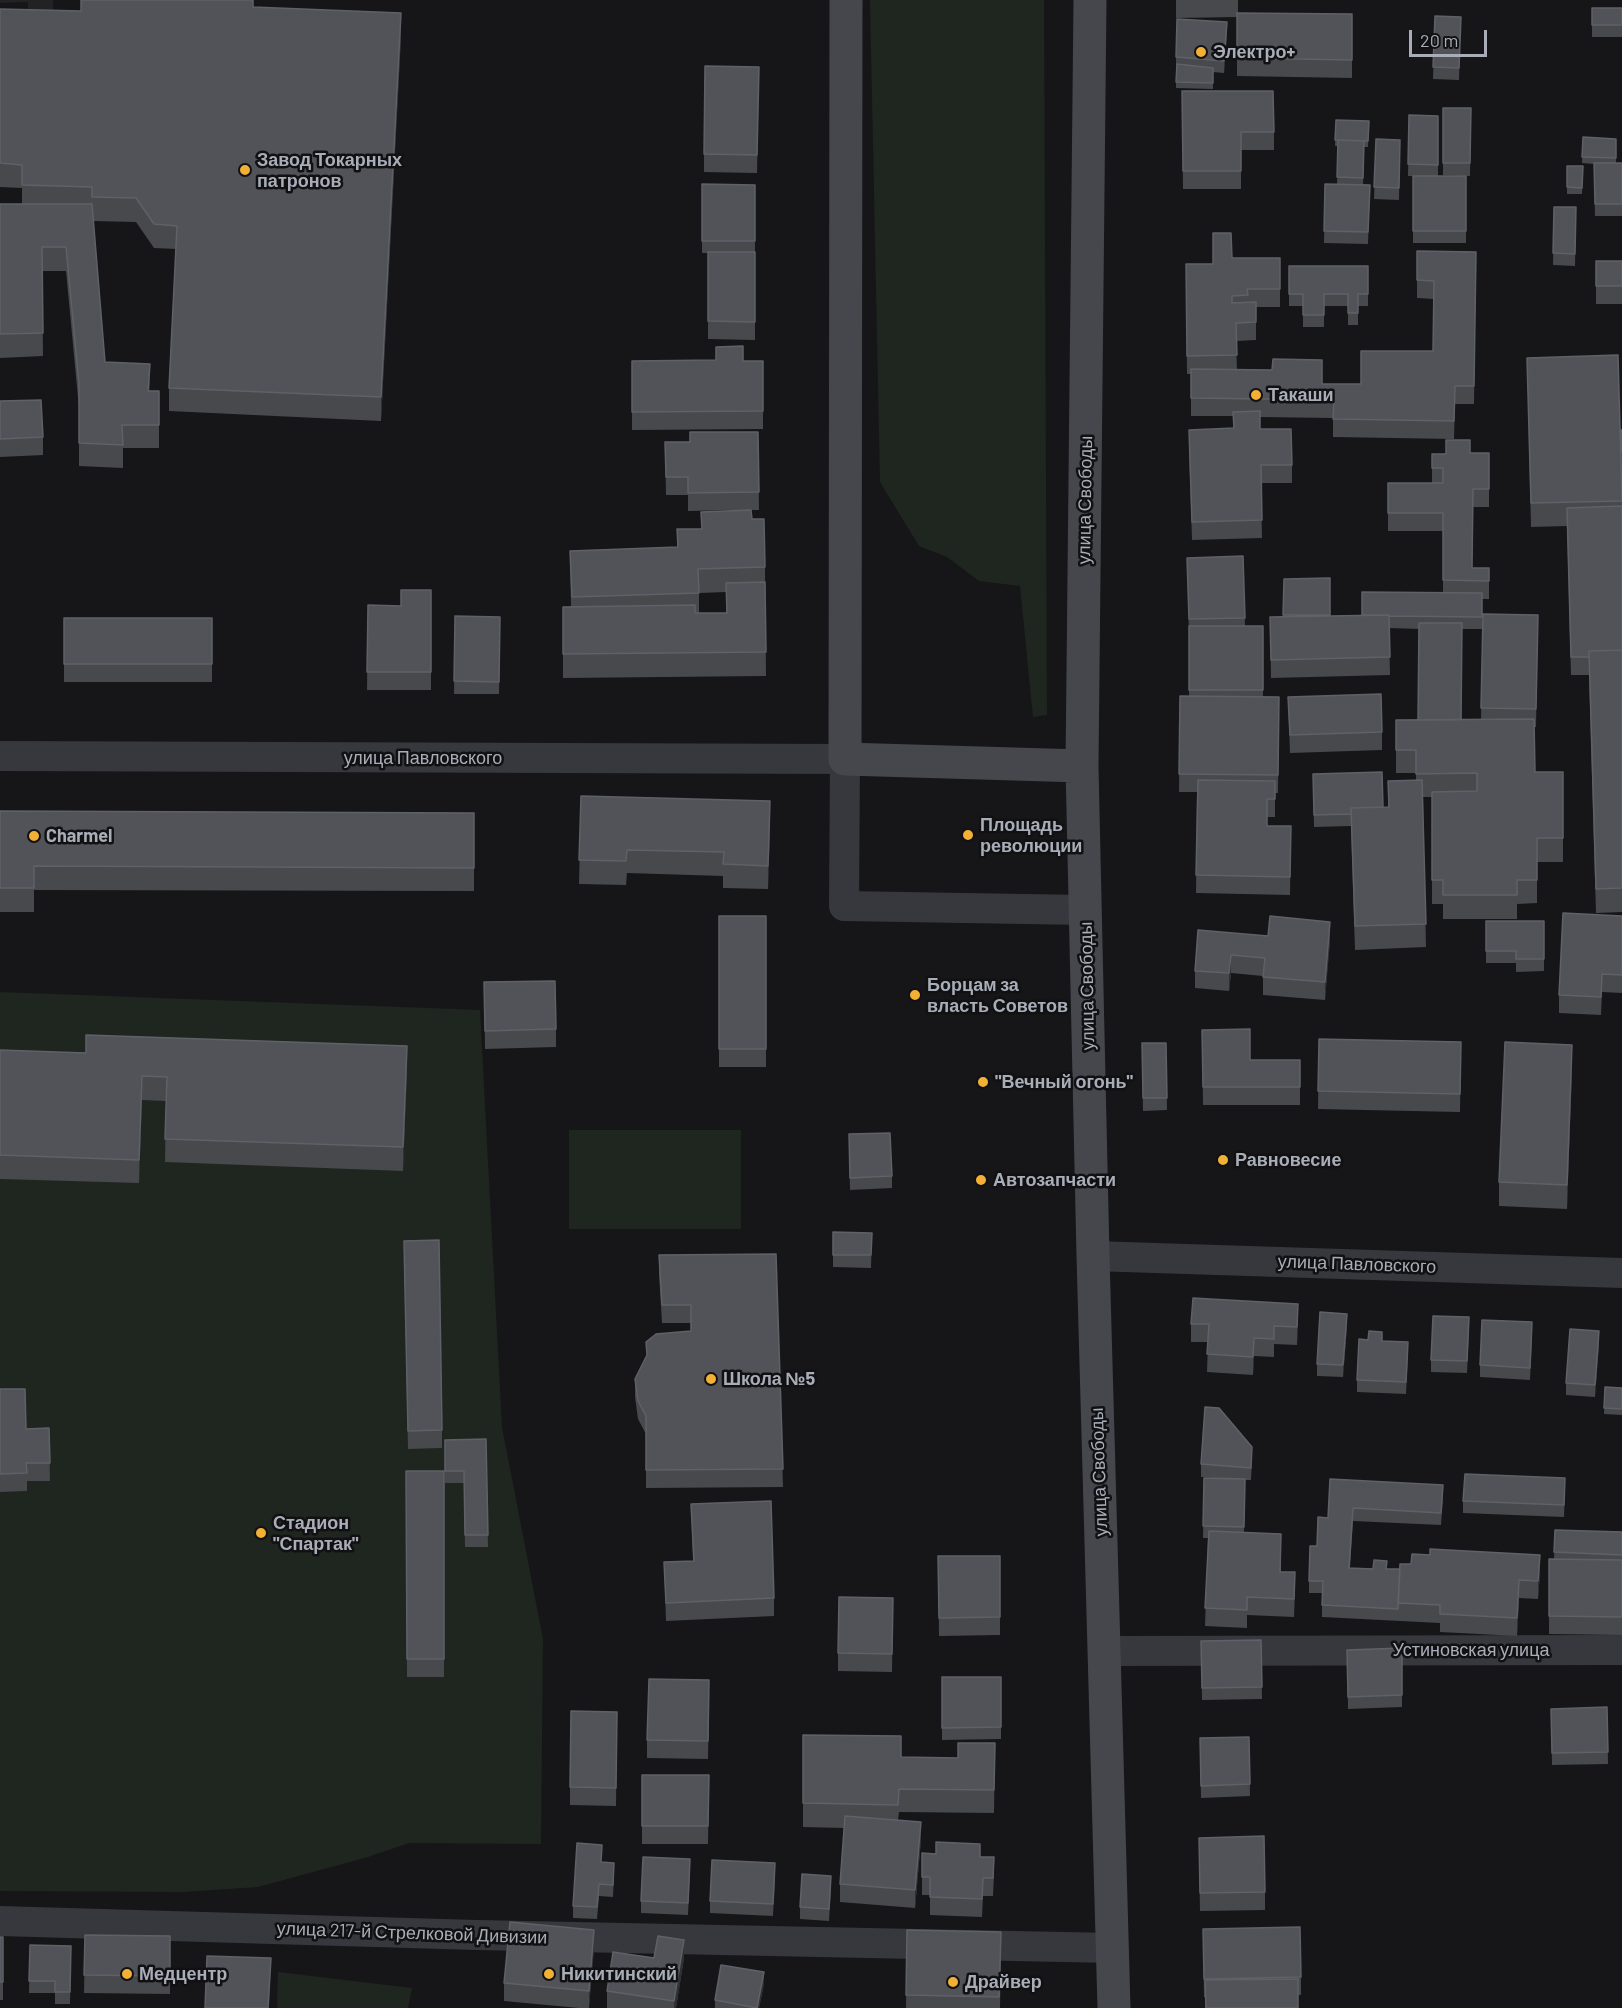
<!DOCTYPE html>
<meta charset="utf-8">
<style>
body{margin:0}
#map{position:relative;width:1622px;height:2008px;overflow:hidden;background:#161618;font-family:Barlow,sans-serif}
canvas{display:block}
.scale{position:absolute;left:1409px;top:30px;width:78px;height:27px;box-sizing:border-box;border:3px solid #a8adb8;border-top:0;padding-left:8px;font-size:18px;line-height:21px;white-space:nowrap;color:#a8adb8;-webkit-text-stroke:4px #111113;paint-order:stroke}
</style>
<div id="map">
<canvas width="1622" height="2008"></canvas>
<div class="scale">20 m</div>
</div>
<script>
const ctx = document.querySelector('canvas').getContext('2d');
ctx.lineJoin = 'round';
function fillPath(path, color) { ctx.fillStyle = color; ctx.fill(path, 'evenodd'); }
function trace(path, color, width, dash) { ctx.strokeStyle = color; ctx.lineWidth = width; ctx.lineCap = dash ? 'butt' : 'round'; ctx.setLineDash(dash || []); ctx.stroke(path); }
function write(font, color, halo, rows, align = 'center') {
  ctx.font = font + ' Barlow,sans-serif'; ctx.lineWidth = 5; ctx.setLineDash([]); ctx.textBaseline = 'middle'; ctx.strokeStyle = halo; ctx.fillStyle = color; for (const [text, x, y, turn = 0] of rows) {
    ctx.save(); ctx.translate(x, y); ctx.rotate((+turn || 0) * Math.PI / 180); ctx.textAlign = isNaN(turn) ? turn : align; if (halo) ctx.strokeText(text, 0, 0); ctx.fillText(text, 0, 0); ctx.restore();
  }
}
const built = new Path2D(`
 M0 0H53V22H28V2L0 3Z`);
const green = new Path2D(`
 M870 0H1044L1047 715 1033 717 1020 586 979 581 947 557 919 546 880 482Z
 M0 992 480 1010 502 1427 543 1639 541 1844 409 1843 368 1857 258 1887 183 1892 0 1891Z
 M569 1130H741V1229H569Z
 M278 1972 412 1988 408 2008H277Z`);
const street = new Path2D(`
 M0 756 845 759 844 906 1085 910
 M1093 1256 1622 1273
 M1105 1651 1622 1650
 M0 1921 477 1935 1113 1948`);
const secondary = new Path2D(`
 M846 0 845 759 1082 766
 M1090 0 1082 766 1093 1256 1114 2008`);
const wall = new Path2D(`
 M1176 0H1238V13L1352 14V78L1237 76V17L1176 18Z
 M253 7 401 37 381 421 169 411V388L176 249 154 248 136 222 93 221 105 362 149 391H159V448H123V468L79 466V408L66 271H42L43 356 0 358V204H22V188L0 187V9L81 11Z
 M1592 8H1622V37H1592Z
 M1435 16 1461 17 1459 80 1433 79Z
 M1227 34 1224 73 1213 72V89L1176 88V57Z
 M759 67 757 173 704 172V154Z
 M1182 91 1274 132V150H1241V189H1183Z
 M1443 108H1471L1470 176 1443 175Z
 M1409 115 1438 116V176H1466V243H1413V176H1408Z
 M1336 120 1369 121 1368 147H1364L1363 185H1370L1368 244 1324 243 1325 184H1337L1338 146H1335Z
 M1583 137 1616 139V163H1622V216H1595L1594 164 1582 163Z
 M1376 139 1400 140 1399 200 1374 199Z
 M1567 166H1583L1582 194H1567Z
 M702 184 755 185V340L708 339V253H702Z
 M1554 207H1576L1575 266 1553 265Z
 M1417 251 1476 252 1474 404H1455L1454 439 1333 437V418L1260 417V429L1292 465V483H1261L1262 538 1192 540 1189 448 1233 428V416H1191V374H1187L1186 264H1213L1232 258H1280V307H1256V340L1236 341 1237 370 1322 384H1361L1433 351 1434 299 1417 298Z
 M1596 261H1622V304H1596Z
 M1289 266H1368V306H1358V325H1348V306H1324V327H1303V306H1289Z
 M1527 358 1621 430H1622V912L1596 913 1589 675H1571L1567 526 1531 527Z
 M632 361H763V429L632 430Z
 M0 401 43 437V455L0 457Z
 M758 432 759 510H751L752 519 765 567 766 676 563 678V607H571L570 551 677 547V529H701L734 510 688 511V495H666L665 442H690ZM726 592V613H699V593Z
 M1489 453V507H1473L1472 568H1489V599H1482V629H1462L1461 720H1481L1483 614 1538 615 1536 727H1534L1535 772H1563V862H1537V903L1517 904V919H1443V904H1432V797H1423L1426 947 1355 950 1351 826 1314 827 1313 774 1383 807H1388V781L1416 780V773H1396V720H1418L1419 629 1389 628 1390 675 1271 678 1270 617H1283L1284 579 1330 616 1362 615 1443 592V531H1388V483H1432V454Z
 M1243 556 1245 626H1263V697H1279L1278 793H1275V817H1267V826H1291L1290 895 1196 893 1197 792H1179L1180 696 1189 697V637L1187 558Z
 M431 590V690H367L368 605 401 606Z
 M455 616 500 617 499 694H454Z
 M64 618H212V682H64Z
 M1288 697 1382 732V750L1290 753Z
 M581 796 770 825 768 889 723 888V876L627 873 626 885 579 884Z
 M0 811 474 813V891L34 890V912H0Z
 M719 916H766V1067H719Z
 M1622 916V993L1602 992 1601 1015 1559 1013V995Z
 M1486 921H1544V971L1516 972V963H1486Z
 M1268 936 1330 940 1325 1000 1263 995V976L1231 973 1229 991 1195 988V971Z
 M484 982 556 1029V1047L485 1049Z
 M1202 1030 1250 1060H1300V1105H1203Z
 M1319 1039 1461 1042 1460 1112 1318 1109Z
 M1142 1043H1166L1167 1110 1143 1111Z
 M0 1050 407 1070 403 1171 165 1162 166 1101 142 1100 139 1183 0 1179Z
 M1572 1069 1567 1209 1499 1206V1182Z
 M849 1146 892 1176V1188L850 1190Z
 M833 1232 872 1233 871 1268 833 1267Z
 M776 1254 783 1487 646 1488V1434L638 1419 635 1397V1379L691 1332V1323H662L659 1273V1255Z
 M404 1259 442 1430V1448L408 1449Z
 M1298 1322 1297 1345 1274 1344V1357L1254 1356 1253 1375 1207 1372 1208 1342H1191V1324Z
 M1347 1326 1343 1377 1317 1376V1364Z
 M1469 1329 1467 1373 1431 1372V1360Z
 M1532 1335 1530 1380 1480 1377V1365Z
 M1382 1341 1408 1354 1406 1394 1357 1392V1380Z
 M1599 1344 1595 1397 1566 1395V1383Z
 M1605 1387 1622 1388V1415L1604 1414Z
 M0 1389 26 1429 49 1428 50 1481H27V1491L0 1492Z
 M486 1439 488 1547H465L464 1483H445V1440Z
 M1252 1459 1251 1480H1245L1244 1532 1281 1552V1572L1295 1590 1294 1617 1247 1615V1628L1205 1626 1208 1538H1203L1204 1478 1229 1479 1201 1477V1464Z
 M406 1471H444V1677H407Z
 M1330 1479 1443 1497 1441 1525 1353 1521 1350 1568 1540 1573 1538 1599 1519 1598 1517 1636 1440 1632V1623L1322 1617V1593H1309V1581L1328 1518Z
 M1565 1490 1564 1517 1463 1513V1501Z
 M691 1504 774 1598V1616L666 1621 664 1562 693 1561Z
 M1555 1530 1622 1532V1635L1549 1634V1559H1554Z
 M938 1556H1000V1635L939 1636Z
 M893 1598 892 1672 838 1671V1653Z
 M1261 1640 1262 1699 1202 1700 1201 1641Z
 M1402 1648V1707L1348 1709 1347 1650Z
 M942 1677H1001V1739L942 1740Z
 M709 1698 708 1759 647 1758V1740Z
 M1607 1707 1608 1764 1552 1765 1551 1709Z
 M617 1712 616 1806 570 1805V1787Z
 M803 1735 901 1757 958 1758 995 1743 994 1813 899 1812 898 1820 921 1840 915 1908 840 1902V1884L844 1828 803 1827Z
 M1249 1737 1250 1796 1201 1798 1200 1738Z
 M642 1775H709L708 1844H642Z
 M1199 1856 1265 1892V1910L1200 1911Z
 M980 1857 994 1875 993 1896H983L982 1917 930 1915V1895H922V1877Z
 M602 1863 614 1875 613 1897 599 1896 597 1919 573 1918V1906Z
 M690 1871 688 1915 641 1913V1901Z
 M775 1875 773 1916 710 1913V1901Z
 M831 1888 829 1921 800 1919V1907Z
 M1203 1929 1301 1977V1995H1298V2008H1205V1997H1204Z
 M907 1930 1001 1955 1000 2008H906Z
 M85 1935 170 1936V1994L84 1993Z
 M0 1937H3V2000H0Z
 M30 1945 71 1946 70 2004H55V1993H29Z
 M594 1948 589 2008H579L504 2001V1983Z
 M654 1958H684L676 2008H607V1991Z
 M764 1984 759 2008H715V2000Z`);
const shadedWall = new Path2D(`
 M401 13V37L381 421V397Z
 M1227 22V34L1224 73V61Z
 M150 364V387L148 414V391Z
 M770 801V825L768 889V866Z
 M1330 922V940L1325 1000V982Z
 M1231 955V973L1229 991V973Z
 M1572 1045V1069L1567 1209V1185Z
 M407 1046V1070L403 1171V1147Z
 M142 1076V1100L139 1183V1160Z
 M1298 1304V1322L1297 1345V1327Z
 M1347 1314V1326L1343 1377V1365Z
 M1599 1331V1344L1595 1397V1385Z
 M1254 1338V1356L1253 1375V1357Z
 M1540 1555V1573L1538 1599V1581Z
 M1519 1580V1598L1517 1636V1618Z
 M921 1822V1840L915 1908V1890Z
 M594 1930V1948L589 2008V1991Z
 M684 1940V1958L676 2008H674V2001Z
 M271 1958 269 2008H268Z
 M764 1972V1984L759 2008H757Z`);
const building = new Path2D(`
 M81 0H253V7L401 13 381 397 169 388 177 226 154 224 136 198 92 197V187L22 185V165L0 163V9L81 11Z
 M1592 8H1622V25H1592Z
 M1237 13 1352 14V60L1237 58Z
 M1435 16 1461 17 1459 68 1433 67Z
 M1177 19 1227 22 1224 61 1176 57Z
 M1177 64 1213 68V83L1176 82Z
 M705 66 759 67 757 155 704 154Z
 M1182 91H1273L1274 132H1241V171H1183Z
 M1443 108H1471L1470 163H1443Z
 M1409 115 1438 116V165L1408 164Z
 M1336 120 1369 121 1368 141 1335 140Z
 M1583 137 1616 139V158L1582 157Z
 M1376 139 1400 140 1399 188 1374 187Z
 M1338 140 1364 141 1363 178 1337 177Z
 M1594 163H1622V204H1595Z
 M1567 166H1583L1582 188 1567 187Z
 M1413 176H1466V231H1413Z
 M702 184 755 185V241H702Z
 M1325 184 1370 185 1368 232 1324 231Z
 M0 204H92L105 362 150 364 148 391H159V425H122L123 445 79 443V384L66 247H42L43 333 0 334Z
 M1554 207H1576L1575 254 1553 253Z
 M1213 233H1231L1232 258H1280V289H1247L1248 295 1232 296V303L1256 302V322L1236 323 1237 355 1187 356 1186 264H1213Z
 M1417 251 1476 252 1474 386H1455L1454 421 1333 419 1334 400 1191 398V369L1272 370 1273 359 1322 360V384H1361V351H1433L1434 281 1417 280Z
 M708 252H755V322L708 321Z
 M1596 261H1622V286H1596Z
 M1289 266H1368V294H1358V313H1348V294H1324V315H1303V294H1289Z
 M743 346V361H763V411L632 412V361L716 360V347Z
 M1618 355 1622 501 1531 503 1527 358Z
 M41 400 43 437 0 439V401Z
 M1260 411V429H1291L1292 465H1261L1262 520 1192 522 1189 430 1234 428 1233 412Z
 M1621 430H1622V452H1621Z
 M690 432H758L759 492 688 493V477H666L665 442H690Z
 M1446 440H1470V453H1489V489H1473L1472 568H1489V581L1443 580V513H1388V483H1443V468H1432V454H1446Z
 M1622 506V650L1589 651V657H1571L1567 508Z
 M751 510 752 519H764L765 567 698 569 699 593 572 597 570 551 678 547 677 529H702L701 512Z
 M1243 556 1245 618 1189 619 1187 558Z
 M1330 578V615H1283L1284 579Z
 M765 582 766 652 563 654V607L695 605V613H727L726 583Z
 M401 590H431V672H367L368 605 401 606Z
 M1362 592 1482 593V617L1389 616V615H1362Z
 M1483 614 1538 615 1536 709 1481 708Z
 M1389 615 1390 657 1271 660 1270 617Z
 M455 616 500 617 499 682 454 681Z
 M64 618H212V664H64Z
 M1419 623H1462L1461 720H1418Z
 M1189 626H1263V690H1189Z
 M1622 650V888L1596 889 1589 651Z
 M1381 694 1382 732 1290 735 1288 697Z
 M1180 696 1279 697 1278 775 1179 774Z
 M1534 719 1535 772H1563V838H1537V880H1517V895H1443V880H1432V792L1477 791V773L1416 774V750H1396V720Z
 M1382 772 1383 807 1351 808V814L1314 815 1313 774Z
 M1198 780 1275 781V799H1267V826H1291L1290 877 1196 875Z
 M1422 780 1426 924 1355 926 1351 808 1389 807 1388 781Z
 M581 796 770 801 768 866 723 864 724 852 627 850 626 861 579 860Z
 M0 811 474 813V868L34 866V888H0Z
 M1563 913 1622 916V975L1602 974 1601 997 1559 995Z
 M719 916H766V1049H719Z
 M1270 916 1330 922 1325 982 1263 977 1265 958 1231 955 1229 973 1195 971 1198 930 1268 936Z
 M1486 921H1544V959H1516V951H1486Z
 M555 981 556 1029 485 1031 484 982Z
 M1250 1029V1060H1300V1087H1203L1202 1030Z
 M86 1035 407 1046 403 1147 165 1139 167 1077 142 1076 139 1160 0 1155V1050L86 1053Z
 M1319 1039 1461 1042 1460 1094 1318 1091Z
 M1505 1042 1572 1045 1567 1185 1499 1182Z
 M1142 1043H1166L1167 1098H1143Z
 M890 1133 892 1176 850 1178 849 1134Z
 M833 1232 872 1233 871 1255H833Z
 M439 1240 442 1430 408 1431 404 1241Z
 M776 1254 783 1469 646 1470V1416L638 1401 635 1379 647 1355 646 1342 656 1334 691 1331V1305H662L659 1255Z
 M1193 1298 1298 1304 1297 1327 1274 1326V1339L1254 1338 1253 1357 1207 1354 1209 1324H1191Z
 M1320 1312 1347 1314 1343 1365 1317 1364Z
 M1433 1316 1469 1317 1467 1361 1431 1360Z
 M1482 1320 1532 1322 1530 1368 1480 1365Z
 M1570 1329 1599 1331 1595 1385 1566 1383Z
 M1369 1331 1382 1332V1341L1408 1342 1406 1382 1357 1380 1359 1339 1368 1340Z
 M1605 1387 1622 1388V1409L1604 1408Z
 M0 1389H25L26 1429 49 1428 50 1463H26L27 1473 0 1474Z
 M1205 1407 1219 1408 1252 1447 1251 1468 1201 1464Z
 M486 1439 488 1535H465L464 1471H445V1440Z
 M406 1471H444V1659H407Z
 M1465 1474 1565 1478 1564 1505 1463 1501Z
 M1204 1478 1245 1479 1244 1527 1203 1526Z
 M1330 1479 1443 1485 1441 1513 1353 1508 1349 1568 1373 1569 1374 1560 1387 1561 1386 1569H1400L1398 1609 1322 1605 1323 1581H1309L1310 1546H1317L1318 1517 1328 1518Z
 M771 1501 774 1598 666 1603 664 1562 694 1561 691 1504Z
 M1555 1530 1622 1532V1555L1554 1552Z
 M1209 1531 1281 1534 1280 1572H1295L1294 1599 1247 1597V1610L1205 1608Z
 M1430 1549 1540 1555 1538 1581 1519 1580 1517 1618 1440 1614V1605L1398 1603 1400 1564H1411L1412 1554 1430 1555Z
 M938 1556H1000V1617L939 1618Z
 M1549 1559 1622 1560V1617L1549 1616Z
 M839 1597 893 1598 892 1654 838 1653Z
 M1261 1640 1262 1687 1202 1688 1201 1641Z
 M1402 1648V1695L1348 1697 1347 1650Z
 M942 1677H1001V1727L942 1728Z
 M649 1679 709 1680 708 1741 647 1740Z
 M1607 1707 1608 1752 1552 1753 1551 1709Z
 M571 1711 617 1712 616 1788 570 1787Z
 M803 1735 901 1736V1757L958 1758V1743H995L994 1790 899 1789 898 1805 803 1803Z
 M1249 1737 1250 1784 1201 1786 1200 1738Z
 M642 1775H709L708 1826H642Z
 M845 1816 921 1822 915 1890 840 1884Z
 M1264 1836 1265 1892 1200 1893 1199 1838Z
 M936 1842 980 1844V1857H994L993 1878H983L982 1899 930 1897V1877H922V1853L936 1854Z
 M577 1843 602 1845 601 1862 614 1863 613 1885 599 1884 597 1907 573 1906Z
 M643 1857 690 1859 688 1903 641 1901Z
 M712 1860 775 1863 773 1904 710 1901Z
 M802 1874 831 1876 829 1909 800 1907Z
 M510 1922 594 1930 589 1991 504 1983Z
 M1300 1927 1301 1977 1204 1979 1203 1929Z
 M907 1930 1001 1932 999 1997 906 1995Z
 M85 1935 170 1936V1976L84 1975Z
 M658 1936 684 1940 674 2001 607 1991 613 1952 654 1958Z
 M0 1937H3V1982H0Z
 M30 1945 71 1946 70 1992H55V1981H29Z
 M207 1956 271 1958 268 2008H205Z
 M721 1965 764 1972 757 2008 715 2000Z
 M1298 1979V2008H1206L1205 1980Z`);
const markers = [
 [1201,52,6,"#f2b134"],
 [245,170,6,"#f2b134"],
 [1256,395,6,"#f2b134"],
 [968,835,6,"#f2b134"],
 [34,836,6,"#f2b134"],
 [915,995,6,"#f2b134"],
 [983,1082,6,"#f2b134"],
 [1223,1160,6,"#f2b134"],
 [981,1180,6,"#f2b134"],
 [711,1379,6,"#f2b134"],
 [261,1533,6,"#f2b134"],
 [127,1974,6,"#f2b134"],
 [549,1974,6,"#f2b134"],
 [953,1982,6,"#f2b134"]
];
const poiNames = [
 ["Электро+",1213,52],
 ["Завод Токарных",257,160],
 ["патронов",257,181],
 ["Такаши",1268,395],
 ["Площадь",980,825],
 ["революции",980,846],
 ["Charmel",46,836],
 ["Борцам за",927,985],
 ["власть Советов",927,1006],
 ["\"Вечный огонь\"",995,1082],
 ["Равновесие",1235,1160],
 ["Автозапчасти",993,1180],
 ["Школа №5",723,1379],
 ["Стадион",273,1523],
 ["\"Спартак\"",273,1544],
 ["Медцентр",139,1974],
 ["Никитинский",561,1974],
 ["Драйвер",965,1982]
];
const streetNames = [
 ["улица Свободы",1085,500,-89],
 ["улица Павловского",423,758],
 ["улица Свободы",1087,986,-91],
 ["улица Павловского",1357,1264,2],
 ["улица Свободы",1099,1472,-92],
 ["Устиновская улица",1471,1650],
 ["улица 217-й Стрелковой Дивизии",412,1933,2]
];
fillPath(built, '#222225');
fillPath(green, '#1e261f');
trace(street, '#37383d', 30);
trace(secondary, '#45474d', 33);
fillPath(wall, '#47494d');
fillPath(shadedWall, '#2f3033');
fillPath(building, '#525359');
trace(building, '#5f6168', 1.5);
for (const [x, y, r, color] of markers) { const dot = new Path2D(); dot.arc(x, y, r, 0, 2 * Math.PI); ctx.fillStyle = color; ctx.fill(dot); trace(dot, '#111113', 2); }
write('bold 18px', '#a8adb8', '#111113', poiNames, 'left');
write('18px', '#a8adb8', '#111113', streetNames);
</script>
